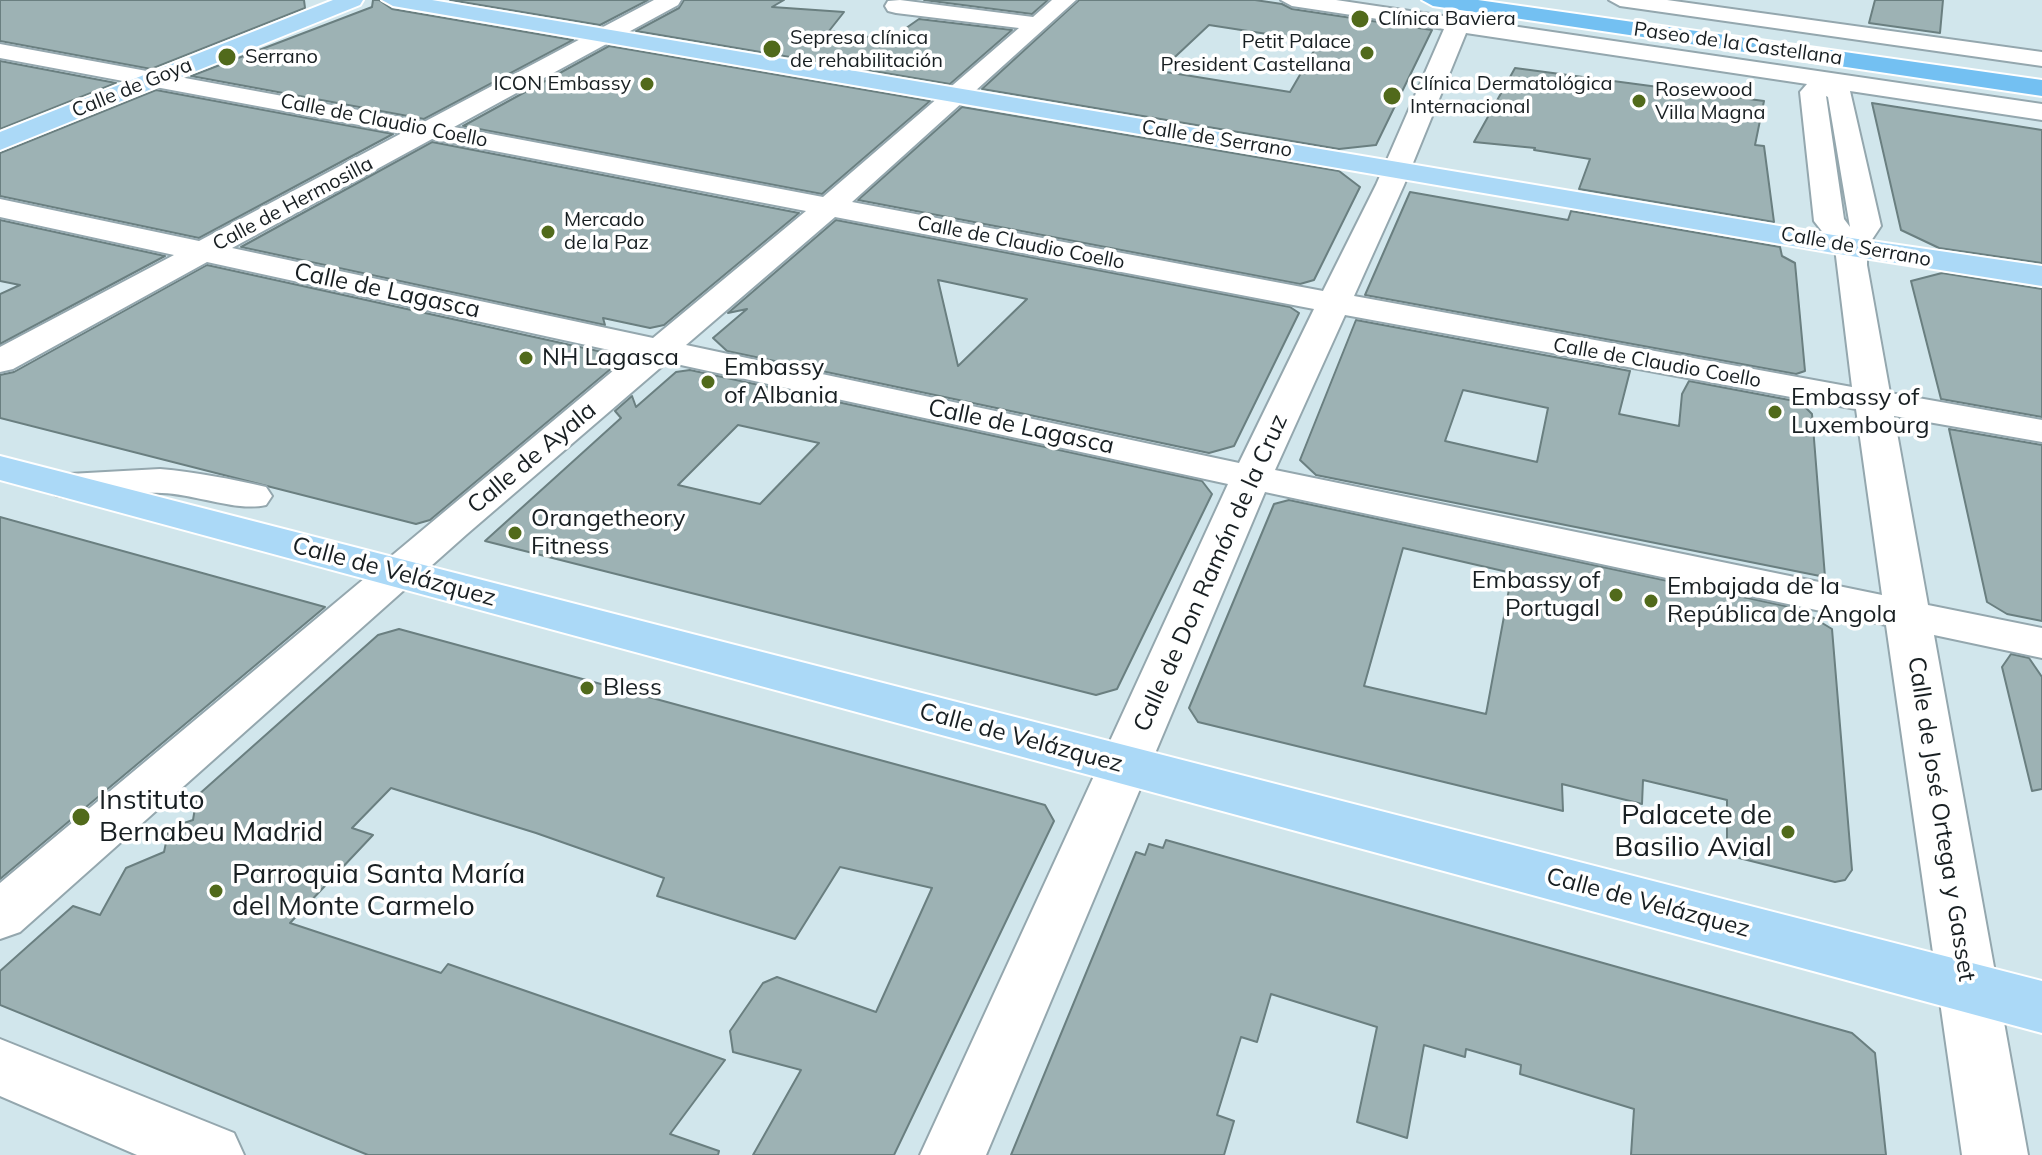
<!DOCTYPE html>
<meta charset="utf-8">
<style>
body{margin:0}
canvas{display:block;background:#d1e6ec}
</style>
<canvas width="2042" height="1155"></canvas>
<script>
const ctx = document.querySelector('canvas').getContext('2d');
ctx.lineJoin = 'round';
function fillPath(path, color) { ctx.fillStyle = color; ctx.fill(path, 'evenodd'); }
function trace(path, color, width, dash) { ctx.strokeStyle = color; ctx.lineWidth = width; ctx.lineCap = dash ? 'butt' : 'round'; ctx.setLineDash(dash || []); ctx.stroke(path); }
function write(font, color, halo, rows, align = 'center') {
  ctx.font = font + ' Mulish,sans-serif'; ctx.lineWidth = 7; ctx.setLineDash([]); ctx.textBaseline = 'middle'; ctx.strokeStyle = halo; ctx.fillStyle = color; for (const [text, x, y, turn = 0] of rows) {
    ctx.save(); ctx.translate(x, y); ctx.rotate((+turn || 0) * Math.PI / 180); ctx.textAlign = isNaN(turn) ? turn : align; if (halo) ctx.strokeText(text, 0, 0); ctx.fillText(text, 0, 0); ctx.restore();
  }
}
const building = new Path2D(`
 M0 0H304L305 8 151 69 0 41Z
 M373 0H379L392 9 573 40 424 119 191 76 372 7Z
 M450 0H648L600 25Z
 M684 0H784L772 7 844 12 829 31 889 40 919 19 1012 30 950 84 636 31 679 8Z
 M924 0H1048L1032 14Z
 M1079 0H1255L1282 4 1292 9 1432 30 1376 145 1339 149 982 89ZM1209 25 1319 42 1290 92 1160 71Z
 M1875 0H1943L1940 33 1869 23Z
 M609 46 930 101 822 194 463 126Z
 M0 61 116 83 0 129Z
 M1515 68 1764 101 1755 145 1764 146 1774 222 1579 189 1590 159 1534 150 1535 148 1474 142Z
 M156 90 393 134 199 238 0 196V153Z
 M1872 103 2042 130V263L1939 248 1901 230Z
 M962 107 1339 171 1360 187 1314 280 1300 284 858 200Z
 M432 142 799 213 664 325 650 328 603 318 605 325 241 247Z
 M1410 192 1568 220 1571 211 1780 247 1782 256 1795 263 1805 371 1796 374 1365 295Z
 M0 220 165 256 0 344V294L20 285 0 281Z
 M836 220 1290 307 1299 313 1234 446 1209 453 727 351 713 338 747 309 728 313ZM938 280 1027 299 958 366Z
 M207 265 616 355 619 362 430 520 416 524 0 418V375L14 372Z
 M1942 273 2042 289V417L1941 399 1911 281Z
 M1356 320 1630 371 1619 414 1679 426 1682 394 1689 381 1800 402 1812 414 1825 577 1316 475 1300 460ZM1463 390 1548 408 1537 462 1445 441Z
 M690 370 1202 481 1212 494 1117 689 1096 695 485 541 621 418 615 411 632 396 636 407 676 372ZM738 425 819 443 760 504 678 485Z
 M1949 429 2042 445V621L2007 614 1987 602Z
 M1289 500 1799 609 1832 629 1852 870 1845 880 1835 882 1727 855V800L1643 780 1642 804 1562 784 1563 811 1198 722 1189 708 1274 504ZM1403 548 1512 573 1486 714 1364 686Z
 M0 517 325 607 0 879Z
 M399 629 1045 805 1054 821 894 1155H753L801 1070 733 1052 730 1031 763 983 777 977 876 1012 932 888 840 867 795 939 657 896 664 878 536 833 391 788 352 828 373 835 290 923 441 973 448 964 725 1060 670 1134 719 1151 718 1155H368L0 1005V971L73 906 100 915 126 868 164 852 169 828 193 820 197 796 378 635Z
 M2011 654 2029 658 2042 677V789L2032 791 2002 667Z
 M1166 840 1852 1033 1875 1053 1886 1155H1631L1634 1109 1520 1074 1521 1065 1466 1049 1465 1057 1424 1045 1407 1138 1357 1122 1377 1027 1271 994 1257 1042 1241 1037 1217 1115 1234 1121 1224 1155H1011L1136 852 1145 855 1149 844 1163 848Z`);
const minorTunnel = new Path2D(`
 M1837 163 1840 187`);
const minor = new Path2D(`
 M654 0H681L678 5 454 127 823 197 1019 28 896 13 888 11 885 6 888 1 900 0 1033 17 1052 0H1076L852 202 1323 291 1376 185 1444 29 1292 6 1281 0H1336L1450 17 1457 0H1479L1471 20 2042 104V120L1850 91 1881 226 1867 247V265L1890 393 2042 420V442L1894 416 1928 605 2042 628V658L1934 635 2028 1155H1962L1886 625 1265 492 986 1155H920L1228 484 667 362 467 534 20 932 0 939V883L632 355 207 262 13 369 0 372V347L174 255 0 217V199L199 241 402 133 0 58V44L424 122ZM1466 33 1807 84 1800 92 1814 221 1835 248 1852 387 1354 296 1404 185ZM1826 96 1828 97 1850 227 1844 219ZM432 139 806 211 653 338 232 248ZM835 217 1314 309 1239 463 686 345ZM1345 315 1856 409 1882 595 1275 470Z
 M1609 0H1667L2042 52V66L1620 6Z
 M160 469C196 472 231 479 266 487L272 496 266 505C237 512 195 494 162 493 132 492 100 496 69 498L55 495 49 486 55 477 69 474Z
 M0 1039 234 1133 244 1155H137L0 1096Z`);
const major = new Path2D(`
 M333 0H363L360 5 0 150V132Z
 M382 0H432L1851 238 2042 266V286L1851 256 393 6Z
 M0 456 2042 981V1033L0 480Z`);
const highway = new Path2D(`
 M1422 0H1478L2042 80V96L1433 6Z`);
const markers = [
 [1360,19,10,"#516a1b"],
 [772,49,10,"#516a1b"],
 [1367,53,8,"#516a1b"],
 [227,57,10,"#516a1b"],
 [647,84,8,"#516a1b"],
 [1392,96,10,"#516a1b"],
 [1639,101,8,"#516a1b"],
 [548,232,8,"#516a1b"],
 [526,358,8,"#516a1b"],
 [708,382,8,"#516a1b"],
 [1775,412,8,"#516a1b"],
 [515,533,8,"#516a1b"],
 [1616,595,8,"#516a1b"],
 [1651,601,8,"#516a1b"],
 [587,688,8,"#516a1b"],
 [81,817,10,"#516a1b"],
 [1788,832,8,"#516a1b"],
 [216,891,8,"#516a1b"]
];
const farPoinames = [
 ["Clínica Baviera",1378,19],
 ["Sepresa clínica",790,38],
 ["de rehabilitación",790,61],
 ["Petit Palace",1351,42,"right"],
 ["President Castellana",1351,65,"right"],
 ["Serrano",245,57],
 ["ICON Embassy",631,84,"right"],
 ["Clínica Dermatológica",1410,84],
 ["Internacional",1410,107],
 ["Rosewood",1655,90],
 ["Villa Magna",1655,113],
 ["Mercado",564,220],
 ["de la Paz",564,243]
];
const farStreetnames = [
 ["Paseo de la Castellana",1738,44,8],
 ["Calle de Goya",132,88,-22],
 ["Calle de Claudio Coello",384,121,11],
 ["Calle de Serrano",1217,139,9],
 ["Calle de Hermosilla",293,204,-28],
 ["Calle de Claudio Coello",1021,243,11],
 ["Calle de Serrano",1856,247,10],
 ["Calle de Claudio Coello",1657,363,10]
];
const streetNames = [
 ["Calle de Lagasca",387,291,12],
 ["Calle de Lagasca",1021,427,12],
 ["Calle de Ayala",532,458,-40],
 ["Calle de Velázquez",394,572,15],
 ["Calle de Don Ramón de la Cruz",1211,573,-66],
 ["Calle de Velázquez",1021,738,15],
 ["Calle de José Ortega y Gasset",1941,819,81],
 ["Calle de Velázquez",1648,903,15]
];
const poiNames = [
 ["NH Lagasca",542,358],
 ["Embassy",724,368],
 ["of Albania",724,396],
 ["Embassy of",1791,398],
 ["Luxembourg",1791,426],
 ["Orangetheory",531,519],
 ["Fitness",531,547],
 ["Embassy of",1600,581,"right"],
 ["Portugal",1600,609,"right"],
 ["Embajada de la",1667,587],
 ["República de Angola",1667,615],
 ["Bless",603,688]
];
const nearPoinames = [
 ["Instituto",99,801],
 ["Bernabeu Madrid",99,833],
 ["Palacete de",1772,816,"right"],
 ["Basilio Avial",1772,848,"right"],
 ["Parroquia Santa María",232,875],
 ["del Monte Carmelo",232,907]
];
fillPath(building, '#9db2b4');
trace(building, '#6a7f80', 2);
trace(minorTunnel, '#acbec4', 30, [30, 15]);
trace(minor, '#94a7ae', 4);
trace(major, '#fff', 4);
trace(highway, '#fff', 4);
fillPath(minor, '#fff');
fillPath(major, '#abd9f7');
fillPath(highway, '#73c0f2');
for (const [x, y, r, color] of markers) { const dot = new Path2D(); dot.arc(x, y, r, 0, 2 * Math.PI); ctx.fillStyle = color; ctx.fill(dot); trace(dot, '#fff', 3); }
write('20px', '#181f22', '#fff', farPoinames, 'left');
write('20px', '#181f22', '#fff', farStreetnames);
write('24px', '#181f22', '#fff', streetNames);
write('24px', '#181f22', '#fff', poiNames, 'left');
write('28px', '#181f22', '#fff', nearPoinames, 'left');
</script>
